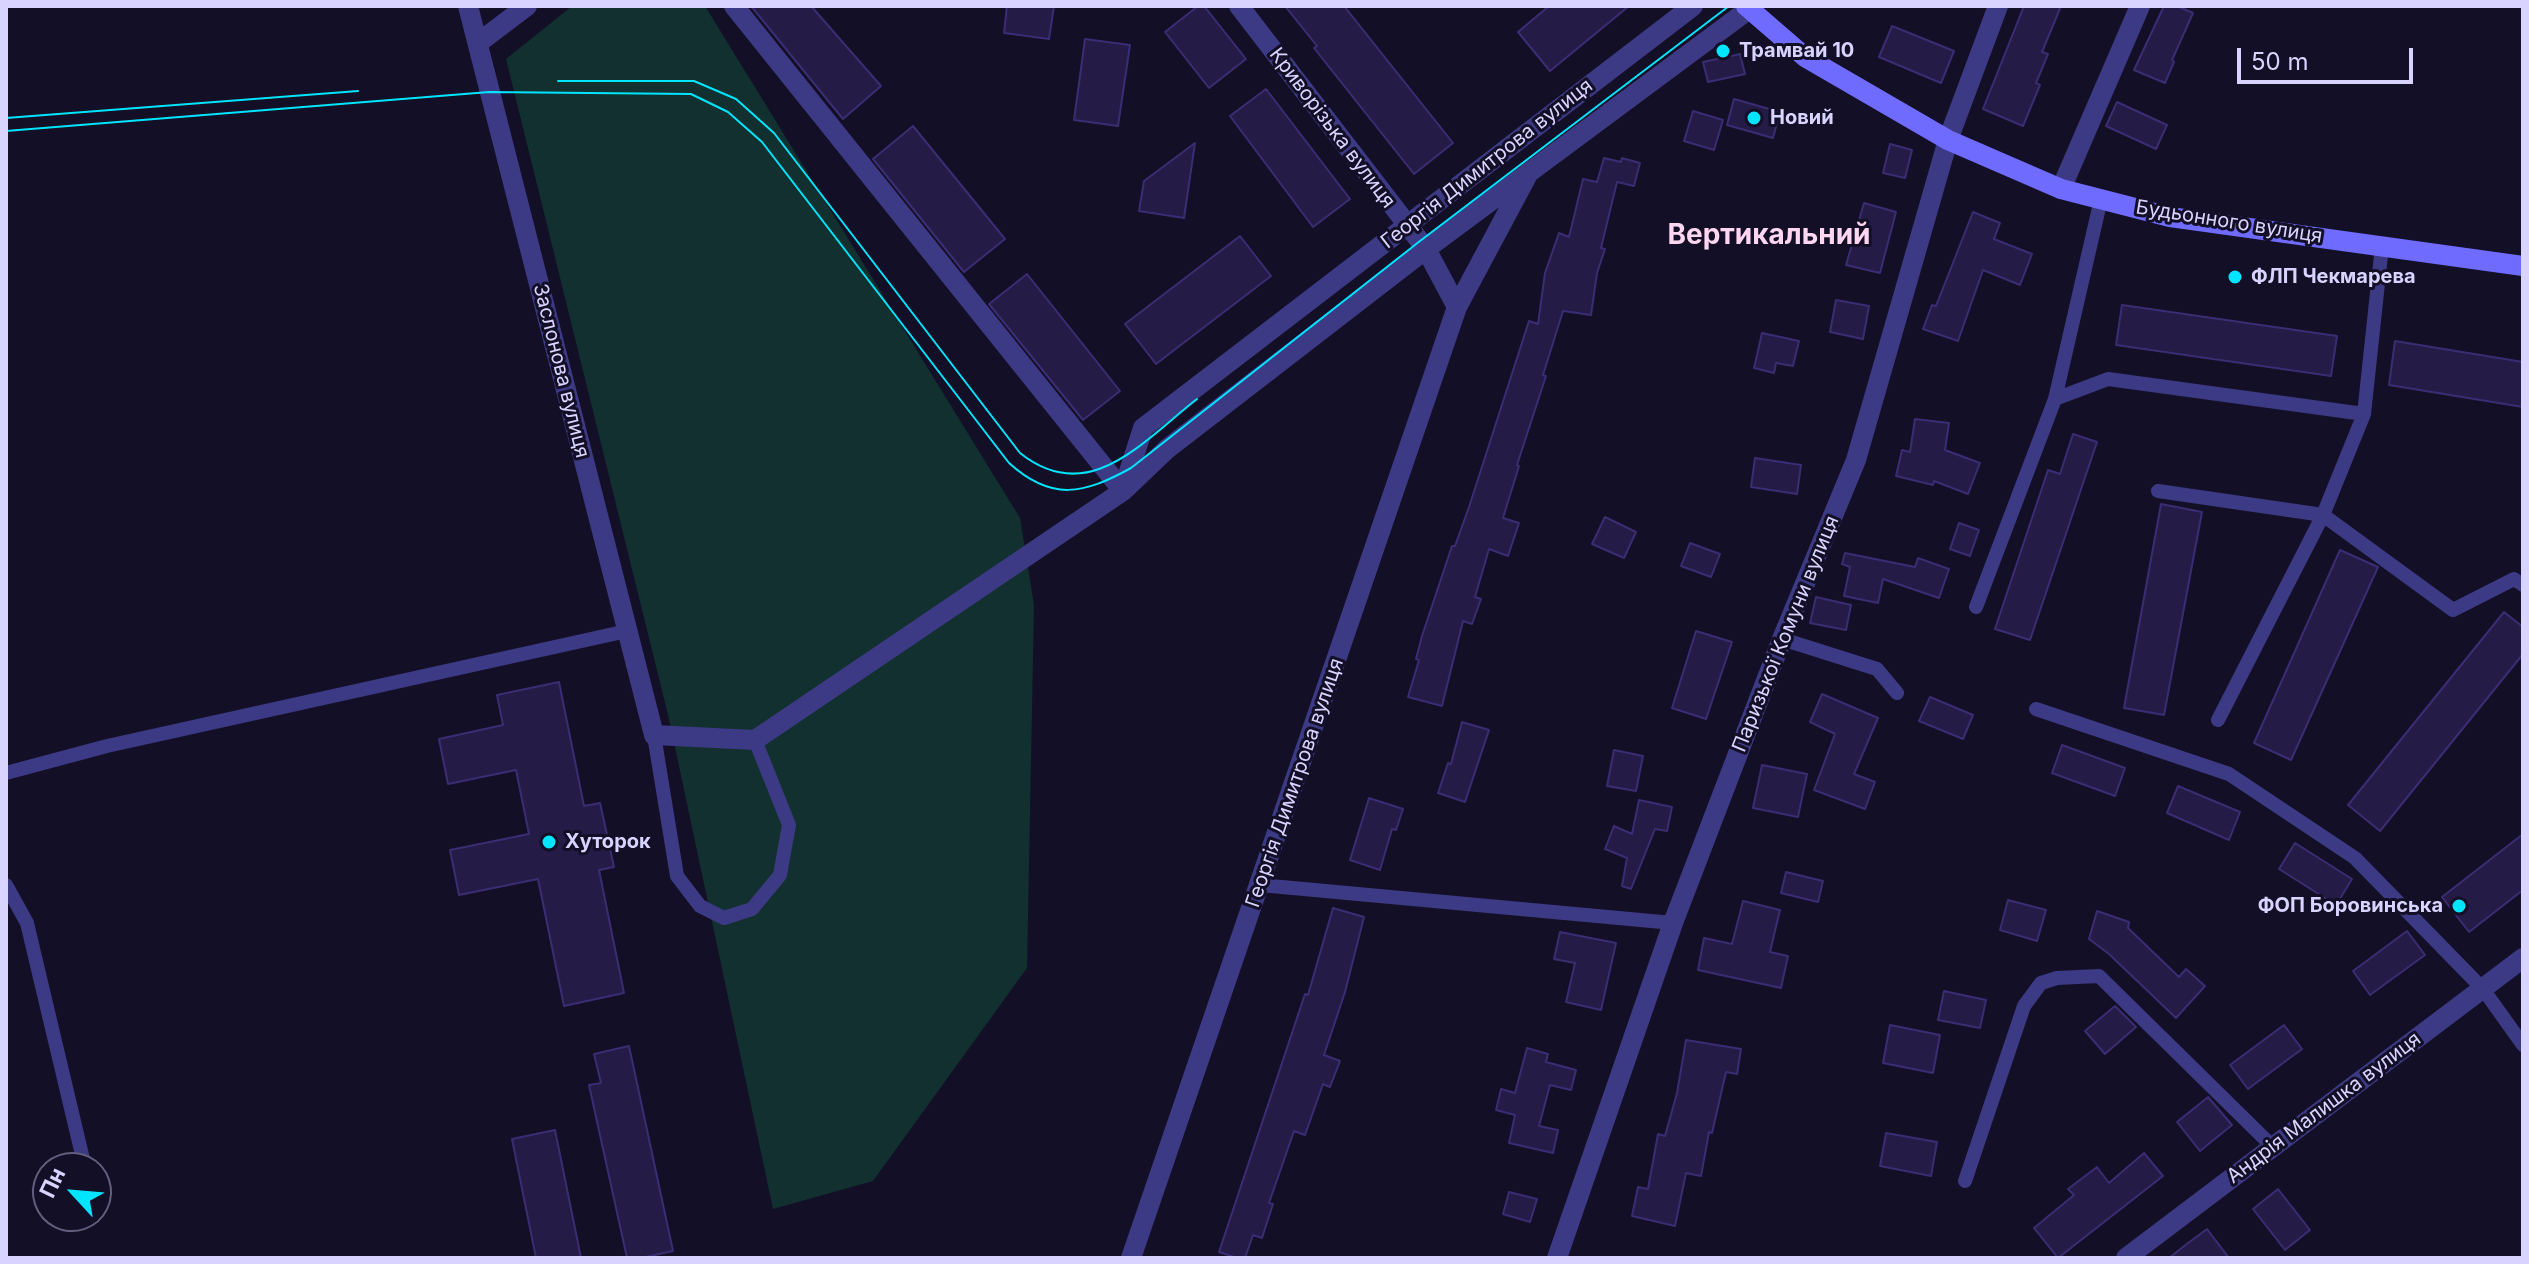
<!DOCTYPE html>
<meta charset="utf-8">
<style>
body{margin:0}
#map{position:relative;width:2529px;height:1264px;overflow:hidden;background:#130f26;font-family:Inter,sans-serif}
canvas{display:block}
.frame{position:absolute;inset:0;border:8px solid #d9d4ff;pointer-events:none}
.north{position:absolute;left:32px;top:1152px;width:80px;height:80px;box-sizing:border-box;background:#130f26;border:2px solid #625e7d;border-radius:50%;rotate:296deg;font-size:22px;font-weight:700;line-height:32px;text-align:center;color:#d9d4ff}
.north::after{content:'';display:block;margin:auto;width:28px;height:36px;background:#00e5ff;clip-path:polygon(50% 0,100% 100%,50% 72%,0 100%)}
.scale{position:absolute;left:2237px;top:48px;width:176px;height:36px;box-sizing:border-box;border:4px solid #d9d4ff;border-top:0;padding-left:10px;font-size:24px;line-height:28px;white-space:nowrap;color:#d9d4ff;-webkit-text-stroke:6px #130f26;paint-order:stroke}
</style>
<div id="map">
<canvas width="2529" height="1264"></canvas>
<div class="frame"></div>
<div class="north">Пн</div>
<div class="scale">50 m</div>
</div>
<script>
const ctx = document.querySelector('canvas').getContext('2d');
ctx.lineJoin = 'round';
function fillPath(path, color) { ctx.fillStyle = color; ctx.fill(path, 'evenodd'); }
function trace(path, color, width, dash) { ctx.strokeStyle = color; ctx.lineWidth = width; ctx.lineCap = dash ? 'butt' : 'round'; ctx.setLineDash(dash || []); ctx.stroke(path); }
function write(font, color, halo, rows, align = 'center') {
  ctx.font = font + ' Inter,sans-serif'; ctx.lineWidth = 6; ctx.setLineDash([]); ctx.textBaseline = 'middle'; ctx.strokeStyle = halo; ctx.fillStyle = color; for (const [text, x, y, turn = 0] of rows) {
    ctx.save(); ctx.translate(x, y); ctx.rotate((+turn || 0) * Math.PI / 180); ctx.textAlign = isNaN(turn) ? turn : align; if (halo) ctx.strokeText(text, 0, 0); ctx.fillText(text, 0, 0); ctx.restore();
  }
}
const green = new Path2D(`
 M572 6H705L1020 518 1034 605 1027 968 873 1181 773 1209 669 719 506 59Z`);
const building = new Path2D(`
 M751 6H811L881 86 843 119Z
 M1007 6H1054L1049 39 1004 33Z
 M1198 6H1204L1246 59 1209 88 1165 32Z
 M1285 6H1344L1453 143 1414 174 1314 48 1317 46Z
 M1549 6H1629L1550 71 1518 32Z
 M2024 6H2061L2042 52 2048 54 2036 83 2040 85 2023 126 1983 109Z
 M2164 6H2177L2193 13 2172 60 2174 62 2165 83 2134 70Z
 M1892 26 1954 51 1941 83 1879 57Z
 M1085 39 1130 45 1118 126 1074 120Z
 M1740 54 1745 74 1708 82 1703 62Z
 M1266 89 1350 199 1313 227 1230 116Z
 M1734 99 1780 112 1773 138 1727 125Z
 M2117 102 2167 125 2156 149 2106 126Z
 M1693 111 1723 120 1714 150 1684 141Z
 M913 126 1005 239 964 272 873 159Z
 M1195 143 1184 218 1139 211 1144 181Z
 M1890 144 1912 150 1905 178 1883 173Z
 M1604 158 1621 162 1622 158 1640 163 1634 186 1617 182 1601 248 1605 249 1597 273 1591 315 1563 311 1543 375 1546 376 1517 465 1519 466 1503 518 1519 523 1508 556 1489 549 1475 597 1481 599 1472 624 1463 621 1442 706 1408 697 1419 660 1416 659 1422 636 1452 546H1455L1469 507 1529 321 1538 324 1545 273 1559 233 1569 237 1583 179 1597 182Z
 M1864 203 1896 212 1880 273 1846 265Z
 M1973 212 2000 223 1994 239 2032 254 2020 285 1983 270 1958 341 1923 329 1932 305 1936 306Z
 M1240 236 1271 276 1156 364 1125 324Z
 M1027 274 1120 391 1083 420 989 304Z
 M1836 300 1869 306 1863 339 1830 332Z
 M2122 305 2337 336 2331 376 2116 345Z
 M1762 333 1799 341 1793 366 1776 363 1774 373 1754 368Z
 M2395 341 2523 362V407L2389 385Z
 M1915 419 1949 423 1945 450 1980 463 1968 494 1934 481 1933 485 1896 476 1902 450 1910 452Z
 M2073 434 2097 442 2030 640 1995 629 2048 470 2060 474Z
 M1755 458 1801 465 1797 494 1751 487Z
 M2161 504 2202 512 2164 715 2124 708Z
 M1605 517 1636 532 1624 558 1592 544Z
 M1959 523 1979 530 1970 556 1950 549Z
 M1690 543 1720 554 1711 577 1681 566Z
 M2340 550 2378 567 2291 760 2254 743Z
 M1845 553 1915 567 1918 558 1949 569 1939 598 1883 579 1878 603 1844 596 1850 567 1842 564Z
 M1816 597 1851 605 1846 630 1810 623Z
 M2504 612 2523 627V654L2380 831 2348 805Z
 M1696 631 1732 642 1706 719 1672 708Z
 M559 682 584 806 600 803 614 867 599 870 624 993 564 1006 538 879 459 895 450 850 529 834 516 770 448 784 439 739 503 725 497 695Z
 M1822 694 1878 718 1854 774 1875 782 1865 809 1814 790 1835 734 1810 722Z
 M1930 697 1973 715 1963 739 1919 721Z
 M1462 722 1489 730 1465 802 1438 793 1448 763 1451 764Z
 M2062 745 2125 768 2115 796 2052 773Z
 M1614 750 1643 756 1636 791 1607 786Z
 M1762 765 1807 774 1798 817 1753 808Z
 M2178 786 2240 812 2229 840 2167 813Z
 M1369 798 1403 809 1396 830 1392 829 1380 870 1350 860Z
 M1639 800 1672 807 1667 831 1655 829 1631 889 1622 886 1627 858 1605 849 1614 826 1632 834Z
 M2523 834V890L2469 932 2442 897Z
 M2295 843 2352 879 2336 905 2279 869Z
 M1786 872 1823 881 1818 902 1781 893Z
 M2008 900 2046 910 2037 941 2000 930Z
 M1743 901 1780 910 1770 952 1788 956 1781 988 1698 970 1704 938 1732 944Z
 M1333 908 1364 917 1345 992 1324 1055 1340 1061 1330 1087 1323 1084 1305 1135 1294 1131 1269 1203 1273 1204 1262 1238 1253 1235 1245 1258H1237L1219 1252 1305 994 1308 995Z
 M2097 911 2129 922 2128 928 2179 977 2186 969 2205 986 2176 1018 2109 954 2089 939Z
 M2407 931 2425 955 2370 995 2353 971Z
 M1560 932 1616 943 1601 1010 1566 1002 1575 963 1554 959Z
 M1944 991 1986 1000 1980 1028 1938 1020Z
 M2115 1006 2136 1027 2105 1054 2085 1031Z
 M1890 1025 1940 1035 1933 1073 1883 1063Z
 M2284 1025 2302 1049 2248 1089 2230 1065Z
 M1686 1040 1741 1049 1737 1074 1726 1072 1712 1133 1709 1132 1701 1176 1686 1173 1675 1226 1632 1216 1638 1187 1648 1189 1658 1134 1665 1136 1677 1093Z
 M629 1046 673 1251 641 1258H627L589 1085 601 1083 594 1054Z
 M1527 1048 1548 1054 1546 1062 1576 1070 1571 1090 1550 1085 1539 1126 1558 1130 1553 1153 1509 1143 1515 1115 1496 1110 1501 1089 1515 1093Z
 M2208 1097 2232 1125 2200 1151 2177 1122Z
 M555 1130 581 1258H536L512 1139Z
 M1886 1133 1937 1142 1931 1176 1880 1166Z
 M2144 1153 2163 1176 2058 1258 2034 1228 2074 1195 2068 1189 2097 1167 2109 1183Z
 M2278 1189 2310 1230 2285 1250 2253 1209Z
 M1509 1192 1537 1199 1530 1222 1503 1214Z
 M2207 1229 2229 1258H2169L2188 1243Z`);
const service = new Path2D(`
 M2055 399 2108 379 2364 414 2323 515 2218 720
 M2364 414 2382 246
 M2158 491 2323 515 2453 610 2514 579 2523 585
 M1976 607 2055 399 2101 199
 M1782 639 1877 669 1897 693
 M2036 709 2229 774 2355 858 2483 989 2523 1045
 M654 735 677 876 700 906 724 918 752 909 780 875 789 825 755 740
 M6 773 107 746 627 631
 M6 885 27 923 83 1159
 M1260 885 1673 923
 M1965 1181 2024 1006 2041 983 2057 978 2099 976 2272 1146`);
const minor = new Path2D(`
 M468 6 654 735 755 740 1123 491 1167 449 1426 249 1748 10
 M734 6 1123 491
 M1239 6 1426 249 1457 307
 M478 43 527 6
 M2061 189 2140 6
 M1124 487 1143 428 1693 6
 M1131 1258 1457 307 1527 176
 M1557 1258 1673 923 1782 639 1856 460 1948 140 1998 6
 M2126 1258 2523 958`);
const secondary = new Path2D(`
 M1746 6 1805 57 1948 140 2061 189 2170 217 2523 266`);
const tram = new Path2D(`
 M558 81H694L736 99 774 133 1020 453C1089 508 1143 441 1197 399
 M6 118 358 91
 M6 131 489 92 691 94 728 112 762 142 1009 463C1052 502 1084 494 1131 468L1420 241 1729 6`);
const markers = [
 [1723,51,8,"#00e5ff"],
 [1754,118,8,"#00e5ff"],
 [2235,277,8,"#00e5ff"],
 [549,842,8,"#00e5ff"],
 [2459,906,8,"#00e5ff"]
];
const poiNames = [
 ["Трамвай 10",1739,51],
 ["Новий",1770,118],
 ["ФЛП Чекмарева",2251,277],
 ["Хуторок",565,842],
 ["ФОП Боровинська",2443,906,"right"]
];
const streetNames = [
 ["Криворізька вулиця",1332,128,53],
 ["Георгія Димитрова вулиця",1487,164,-38],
 ["Будьонного вулиця",2229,222,9],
 ["Заслонова вулиця",561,371,76],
 ["Паризької Комуни вулиця",1786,634,-68],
 ["Георгія Димитрова вулиця",1295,783,-71],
 ["Андрія Малишка вулиця",2324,1108,-37]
];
const districtNames = [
 ["Вертикальний",1769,236]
];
fillPath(green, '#12302f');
fillPath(building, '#241b47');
trace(building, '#3b2d73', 2);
trace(service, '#3d3a85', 14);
trace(minor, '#3d3a85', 20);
trace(secondary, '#6f6bff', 20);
trace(tram, '#00e5ff', 2);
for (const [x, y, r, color] of markers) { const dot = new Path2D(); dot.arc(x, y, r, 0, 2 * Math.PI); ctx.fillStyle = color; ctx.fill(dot); trace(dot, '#130f26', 3); }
write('bold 20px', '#d9d4ff', '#130f26', poiNames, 'left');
write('20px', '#d9d4ff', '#130f26', streetNames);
write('bold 28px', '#ffd6f0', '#130f26', districtNames);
</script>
